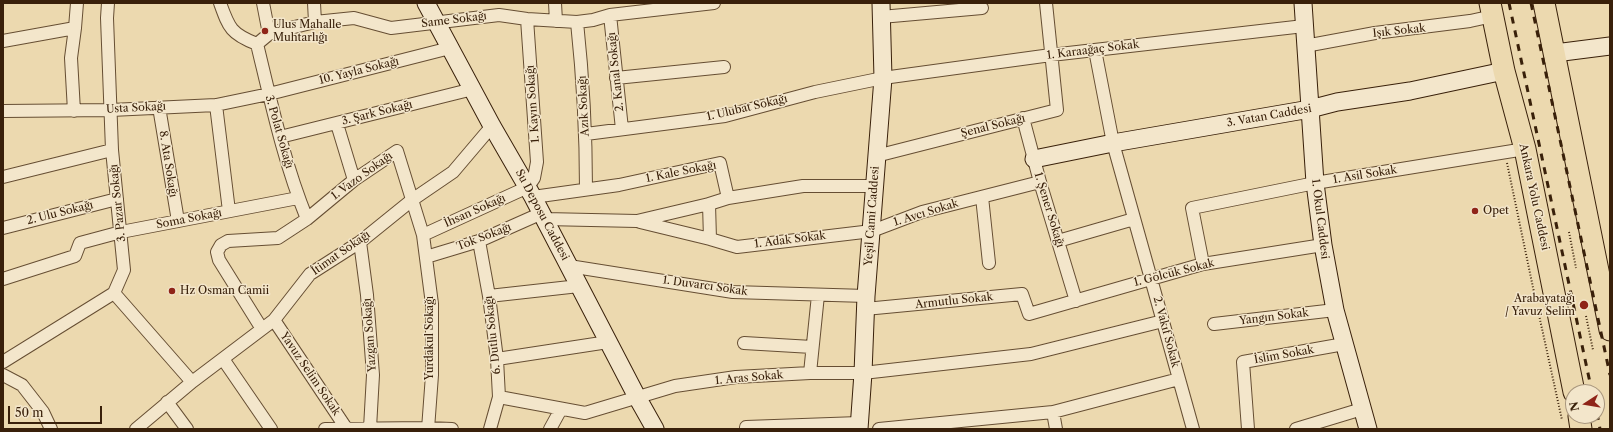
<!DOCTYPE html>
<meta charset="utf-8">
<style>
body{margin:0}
#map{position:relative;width:1613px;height:432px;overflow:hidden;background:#ecd9af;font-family:"Libre Caslon Text",serif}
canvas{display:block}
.frame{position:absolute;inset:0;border:4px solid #39200a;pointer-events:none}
.north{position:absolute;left:1565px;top:384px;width:40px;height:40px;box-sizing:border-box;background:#f3e6cb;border:1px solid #a9977e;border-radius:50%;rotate:258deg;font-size:11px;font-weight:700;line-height:16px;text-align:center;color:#39200a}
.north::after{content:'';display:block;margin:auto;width:14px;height:18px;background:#8f2418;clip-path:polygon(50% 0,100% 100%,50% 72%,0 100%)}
.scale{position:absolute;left:8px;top:406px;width:94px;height:18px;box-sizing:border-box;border:2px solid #39200a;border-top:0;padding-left:5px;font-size:12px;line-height:14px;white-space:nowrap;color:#39200a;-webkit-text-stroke:3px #f3e6cb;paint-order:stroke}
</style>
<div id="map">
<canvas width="1613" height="432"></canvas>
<div class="frame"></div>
<div class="north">N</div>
<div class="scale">50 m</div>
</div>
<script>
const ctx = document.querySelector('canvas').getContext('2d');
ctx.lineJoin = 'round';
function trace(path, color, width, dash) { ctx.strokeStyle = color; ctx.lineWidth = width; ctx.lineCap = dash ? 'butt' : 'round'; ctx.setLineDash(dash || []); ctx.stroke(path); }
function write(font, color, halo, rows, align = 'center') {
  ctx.font = font + ' "Libre Caslon Text",serif'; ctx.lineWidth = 3; ctx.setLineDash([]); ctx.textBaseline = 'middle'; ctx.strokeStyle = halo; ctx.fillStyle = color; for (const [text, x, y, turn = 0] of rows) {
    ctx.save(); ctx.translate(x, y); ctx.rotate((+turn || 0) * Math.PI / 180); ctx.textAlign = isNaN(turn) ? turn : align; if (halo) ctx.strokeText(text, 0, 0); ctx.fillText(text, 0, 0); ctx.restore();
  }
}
const path = new Path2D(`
 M1507 163 1535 297
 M1569 232 1576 268
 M1539 315 1562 420
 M1586 316 1593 350`);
const street = new Path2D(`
 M108 3 107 18 112 150 124 270 114 293
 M220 3C229 28 231 34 257 44L269 34 282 30 315 22 354 18 391 28 499 15 527 19 577 22 593 20 610 15 714 3
 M263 3 269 34
 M314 3 315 22
 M555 3 556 21
 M610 15 622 129
 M881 17 982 8
 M577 22C583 78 586 133 586 189
 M3 41 75 28 77 3
 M257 44C271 102 284 163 307 219
 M1305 46 1375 33 1470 21 1493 16
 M1095 50 1113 143 1193 429
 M616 78 724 67
 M216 105 229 211
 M159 107 178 221
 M3 111 111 110 216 105 269 94 450 48
 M74 111 71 58 75 28
 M1023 118 1040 182 1076 301
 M337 124 354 180
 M586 134 725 116 815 92 883 78 1051 55 1304 26
 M280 137 473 89
 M876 156 1057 110 1046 3
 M3 177 112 150
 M533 197 619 185 720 163 728 198 803 186H874
 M982 197 989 263
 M545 219 637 221 709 204
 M640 222 710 239 709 204 728 198
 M3 228 117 199
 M423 235 528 187 534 178 537 162 527 19
 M710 239 737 247 872 231 922 212 1040 182
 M479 241 489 296 497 359 499 397 490 429
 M1058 241 1134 219
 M360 242 367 295 373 375 370 428
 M426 257 479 241 542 213
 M1203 264 1192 208 1315 183 1525 149
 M569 266 733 292 866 296
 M3 279 75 256 80 243 121 232 298 198
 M114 293 192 382
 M489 296 579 286
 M865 309 1022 294 1029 314 1203 264 1323 245
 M274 320 346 428
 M1214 324 1335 310
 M262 329 219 260 217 252 221 245 228 241 278 238 307 219 354 180 397 151 423 235 432 304V375L428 429
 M744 343 812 347
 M223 359 271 429
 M497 359 608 342
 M3 362 114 293
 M810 373 818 295
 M3 375 22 385 43 412 51 429
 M499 397 585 413 675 386 736 377 810 373H863L1031 354 1163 321
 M167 402 187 429
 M1053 412 1056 429
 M136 429 192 382 274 320 310 274 360 242 412 200 453 172 492 126
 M325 429 428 428 452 429
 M550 429 561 409
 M746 429V427L859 423
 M879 429 1053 412 1179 379
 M1248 429 1243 362 1344 344
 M1296 429 1362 409`);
const secondary = new Path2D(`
 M426 3 492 126 533 197 637 397 655 429
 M1303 3 1315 183 1323 245 1335 310 1368 429
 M1555 53 1610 46
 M1034 159 1113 143 1310 109 1337 102 1410 91 1504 71
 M859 429 863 373 866 296 883 78 881 3`);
const highway = new Path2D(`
 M1490 3 1504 71 1525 149 1574 392
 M1544 3 1610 330
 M1579 416 1581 429`);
const rail = new Path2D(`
 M1509 3 1592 392
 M1531 3 1610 375
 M1597 413 1600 429`);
const markers = [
 [265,31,4,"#8f2418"],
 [1475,211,4,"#8f2418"],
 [172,291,4,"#8f2418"],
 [1584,305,5,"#8f2418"]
];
const streetNames = [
 ["Same Sokağı",454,20,-7],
 ["Işık Sokak",1399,31,-6],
 ["1. Karaağaç Sokak",1093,50,-7],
 ["10. Yayla Sokağı",359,71,-14],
 ["2. Kanal Sokağı",616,72,-96],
 ["1. Kayın Sokağı",533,104,-94],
 ["Azık Sokağı",584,106,-93],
 ["Usta Sokağı",136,108,-3],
 ["1. Ulubat Sokağı",747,108,-13],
 ["3. Şark Sokağı",377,113,-14],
 ["3. Vatan Caddesi",1269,116,-10],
 ["Şenal Sokağı",993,126,-14],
 ["3. Polat Sokağı",279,132,74],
 ["8. Ata Sokağı",168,164,81],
 ["1. Kale Sokağı",681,172,-11],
 ["1. Asil Sokak",1365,175,-9],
 ["1. Vazo Sokağı",362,176,-36],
 ["Ankara Yolu Caddesi",1534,197,78],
 ["3. Pazar Sokağı",118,203,-96],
 ["1. Şener Sokağı",1049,210,73],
 ["İhsan Sokağı",475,211,-24],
 ["2. Ulu Sokağı",60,213,-14],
 ["1. Avcı Sokak",926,213,-17],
 ["Su Deposu Caddesi",542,215,62],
 ["Yeşil Cami Caddesi",872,216,-86],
 ["Soma Sokağı",189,219,-11],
 ["1. Okul Caddesi",1320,219,83],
 ["Tok Sokağı",484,237,-21],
 ["1. Adak Sokak",790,240,-7],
 ["İtimat Sokağı",341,253,-35],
 ["1. Gölcük Sokak",1174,273,-14],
 ["1. Duvarcı Sokak",705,286,8],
 ["Armutlu Sokak",954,301,-6],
 ["Yangın Sokak",1274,317,-7],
 ["2. Vakıf Sokak",1166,332,75],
 ["Yazgan Sokağı",370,335,-94],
 ["6. Dutlu Sokağı",493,335,-96],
 ["Yurdakul Sokağı",430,338,-90],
 ["İslim Sokak",1284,355,-10],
 ["Yavuz Selim Sokak",310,374,56],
 ["1. Aras Sokak",749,378,-5]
];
const poiNames = [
 ["Ulus Mahalle",273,25],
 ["Muhtarlığı",273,38],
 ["Opet",1483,211],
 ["Hz Osman Camii",180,291],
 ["Arabayatağı",1575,299,"right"],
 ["/ Yavuz Selim",1575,312,"right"]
];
trace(street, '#664e33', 14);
trace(secondary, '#39200a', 19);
trace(highway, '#39200a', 23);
trace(path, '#39200a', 2, [1, 2]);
trace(street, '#f3e6cb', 12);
trace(secondary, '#f3e6cb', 17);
trace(highway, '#ecd9af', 21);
trace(rail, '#39200a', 3, [7, 7]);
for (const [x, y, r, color] of markers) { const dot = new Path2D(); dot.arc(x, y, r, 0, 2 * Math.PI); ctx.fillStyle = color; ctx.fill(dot); trace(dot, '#f3e6cb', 1.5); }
write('11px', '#39200a', '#f3e6cb', streetNames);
write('11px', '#39200a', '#f3e6cb', poiNames, 'left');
</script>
